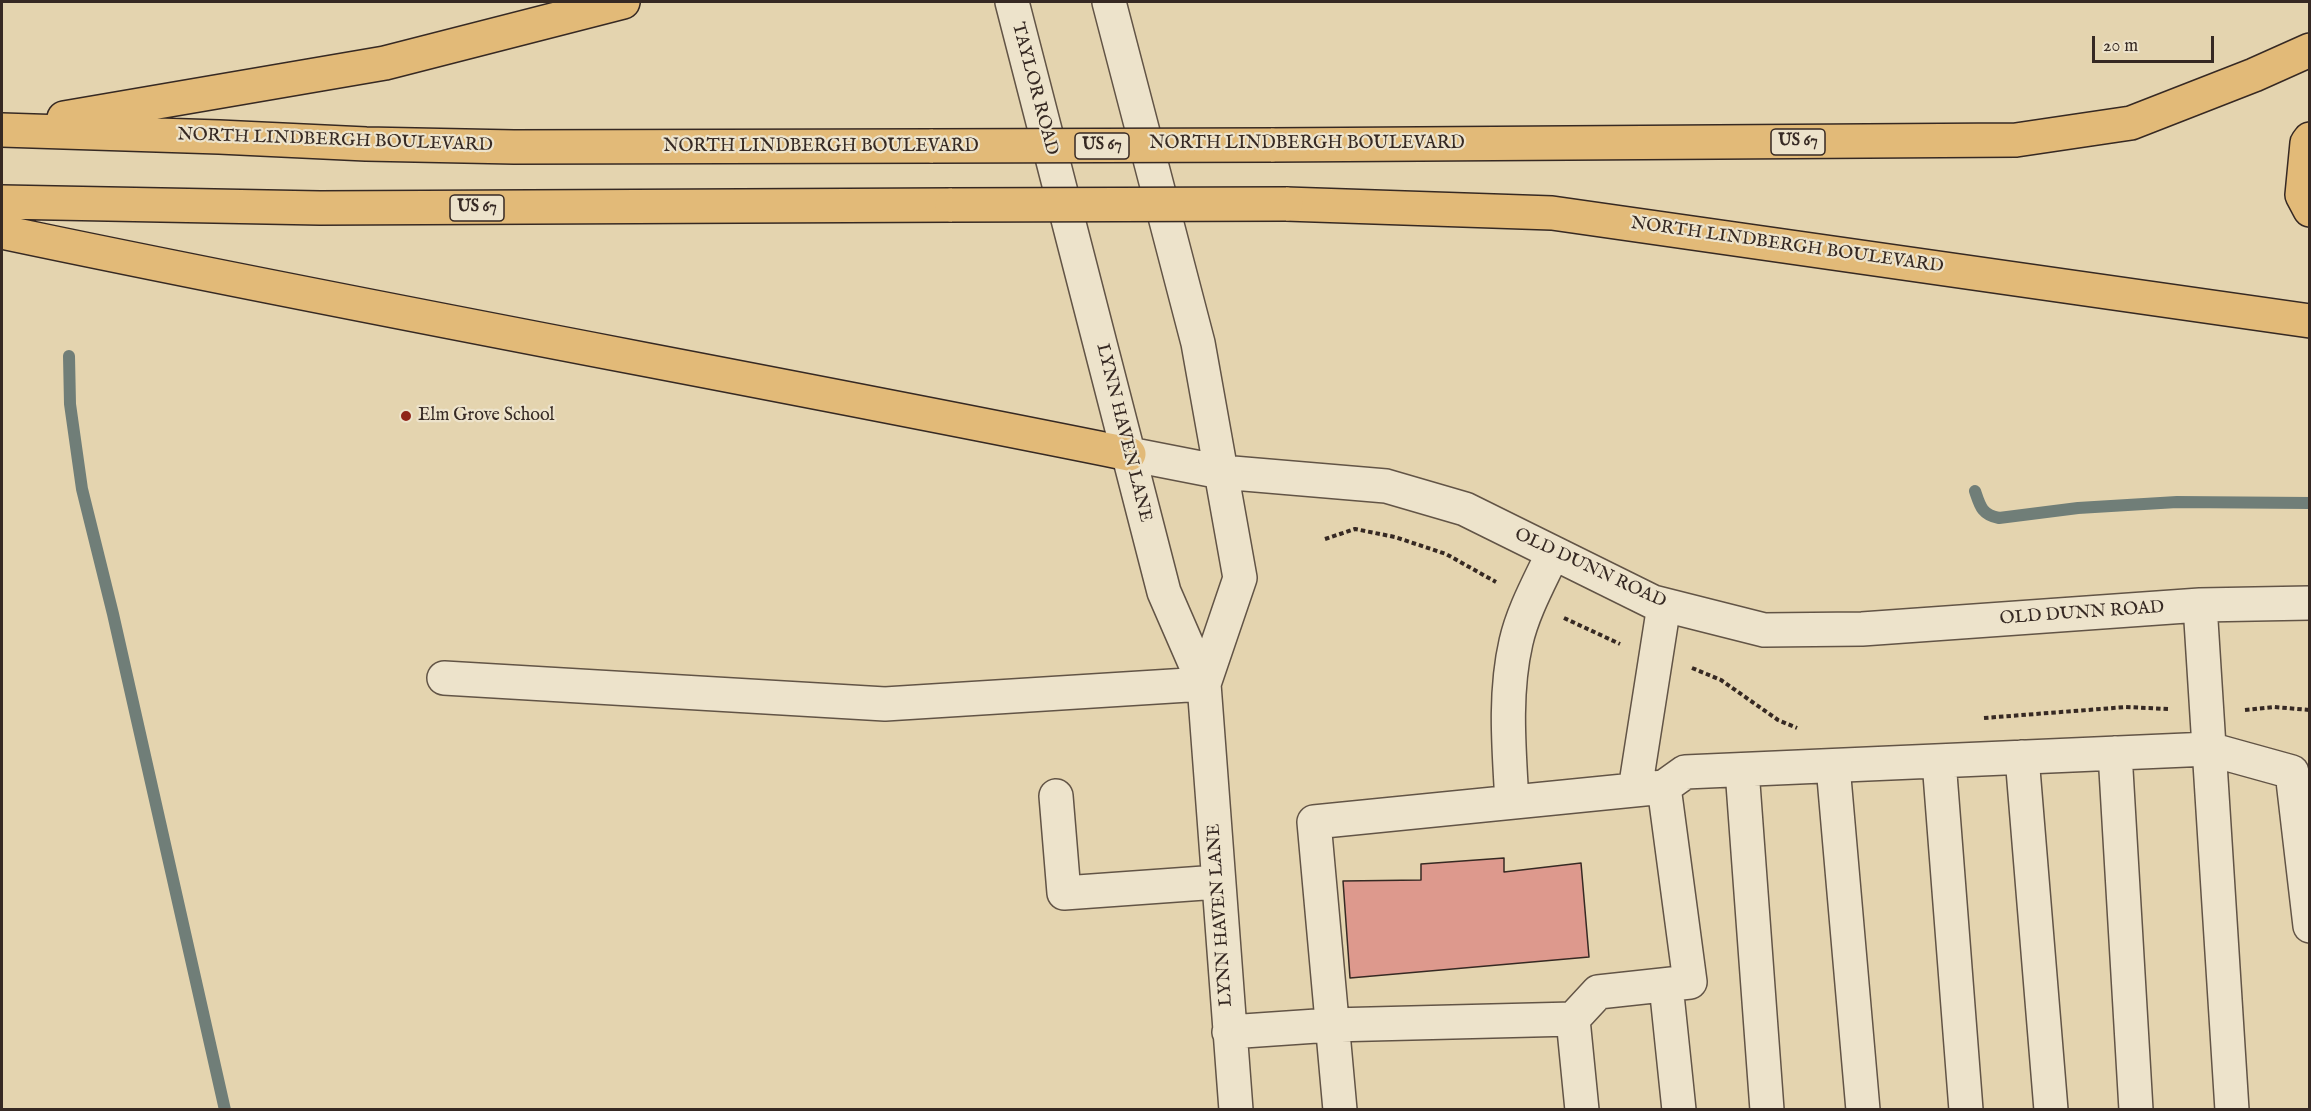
<!DOCTYPE html>
<style>
body{margin:0}
#map{position:relative;width:2311px;height:1111px;overflow:hidden;background:#e4d4af;font-family:"IM FELL English",serif}
canvas{display:block}
.frame{position:absolute;inset:0;border:3px solid #362923;pointer-events:none}
.scale{position:absolute;left:2092px;top:36px;width:122px;height:27px;box-sizing:border-box;border:3px solid #362923;border-top:0;padding-left:8px;font-size:18px;line-height:21px;white-space:nowrap;color:#362923;-webkit-text-stroke:4px #ede3cb;paint-order:stroke}
</style>
<div id="map">
<canvas width="2311" height="1111"></canvas>
<div class="frame"></div>
<div class="scale">20 m</div>
</div>
<script>
const ctx = document.querySelector('canvas').getContext('2d');
ctx.lineJoin = 'round';
function trace(path, color, width, dash) { ctx.strokeStyle = color; ctx.lineWidth = width; ctx.lineCap = dash ? 'butt' : 'round'; ctx.setLineDash(dash || []); ctx.stroke(path); }
function fillPath(path, color) { ctx.fillStyle = color; ctx.fill(path, 'evenodd'); }
function write(font, color, halo, rows, align = 'center') {
  ctx.font = font + ' "IM FELL English",serif'; ctx.lineWidth = 4.5; ctx.setLineDash([]); ctx.textBaseline = 'middle'; ctx.strokeStyle = halo; ctx.fillStyle = color; for (const [text, x, y, turn = 0] of rows) {
    ctx.save(); ctx.translate(x, y); ctx.rotate((+turn || 0) * Math.PI / 180); ctx.textAlign = isNaN(turn) ? turn : align; if (halo) ctx.strokeText(text, 0, 0); ctx.fillText(text, 0, 0); ctx.restore();
  }
}
const stream = new Path2D(`
 M69 356 70 404 82 489 113 614 225 1110
 M1975 491C1980 506 1982 515 1999 518L2078 508 2177 502 2310 503`);
const building = new Path2D(`
 M1504 858V872L1581 863 1589 957 1350 978 1343 881 1421 880V864Z`);
const path = new Path2D(`
 M1325 539 1355 529 1395 537 1446 554 1496 582
 M1564 618 1620 644
 M1692 668 1721 680 1778 720 1797 728
 M2245 710 2274 707 2310 710
 M1984 718 2126 707 2168 709`);
const minor = new Path2D(`
 M1012 2 1164 592 1204 684 1236 1110
 M1109 2 1198 343 1240 578 1204 684
 M1129 454 1221 472 1386 486 1465 509 1653 602 1764 630 1862 629 2200 605 2310 603
 M2200 605 2232 1110
 M444 678 885 704 1204 684
 M2115 753 2136 1110
 M2022 757 2051 1110
 M1939 761 1966 1110
 M1833 766 1863 1110
 M1742 770 1767 1110
 M1664 787 1685 772 2209 749 2292 772 2310 926
 M1635 790 1664 605
 M1056 796 1064 893 1218 882
 M1512 802C1509 749 1504 694 1516 642 1523 611 1540 581 1553 553
 M1666 985 1679 1110
 M1573 1019 1582 1110
 M1229 1032 1331 1025 1573 1019 1598 992 1690 982 1664 787 1314 822 1340 1110`);
const major = new Path2D(`
 M64 118 385 63 623 2
 M2 130 219 137 366 144 514 147 933 146
 M2310 139 2307 143 2302 195 2310 210
 M1271 145 2016 140 2131 123 2254 75 2310 50
 M2 202 320 208 952 205
 M1286 204 1552 213 2310 321
 M2 232C376 311 754 378 1129 454`);
const majorBridge = new Path2D(`
 M933 146 1271 145
 M952 205 1286 204`);
const markers = [
 [406,416,6,"#8f2418"]
];
const shields = [
 [1798,142,54],
 [1102,146,54],
 [477,208,54]
];
const shieldNames = [
 ["US 67",1798,142],
 ["US 67",1102,146],
 ["US 67",477,208]
];
const streetNames = [
 ["TAYLOR ROAD",1034,89,75],
 ["NORTH LINDBERGH BOULEVARD",335,141,2],
 ["NORTH LINDBERGH BOULEVARD",1307,144],
 ["NORTH LINDBERGH BOULEVARD",821,147],
 ["NORTH LINDBERGH BOULEVARD",1787,246,8],
 ["LYNN HAVEN LANE",1123,433,76],
 ["OLD DUNN ROAD",1590,569,25],
 ["OLD DUNN ROAD",2082,614,-4],
 ["LYNN HAVEN LANE",1221,915,-94]
];
const poiNames = [
 ["Elm Grove School",418,416]
];
trace(stream, '#707e78', 12);
fillPath(building, '#dd998d');
trace(building, '#362923', 1.5);
trace(minor, '#625446', 36);
trace(major, '#362923', 36);
trace(path, '#362923', 4, [4.5, 3]);
trace(minor, '#ede3cb', 33);
trace(major, '#e2ba78', 33);
trace(majorBridge, '#362923', 36, []);
trace(majorBridge, '#e2ba78', 33);
for (const [x, y, r, color] of markers) { const dot = new Path2D(); dot.arc(x, y, r, 0, 2 * Math.PI); ctx.fillStyle = color; ctx.fill(dot); trace(dot, '#ede3cb', 2); }
for (const [x, y, w] of shields) { const box = new Path2D(); box.roundRect(x - w / 2, y - 13, w, 26, 4.5); ctx.fillStyle = '#ede3cb'; ctx.fill(box); trace(box, '#362923', 1.5); }
write('bold 16px', '#362923', null, shieldNames);
write('18px', '#362923', '#ede3cb', streetNames);
write('18px', '#362923', '#ede3cb', poiNames, 'left');
</script>
